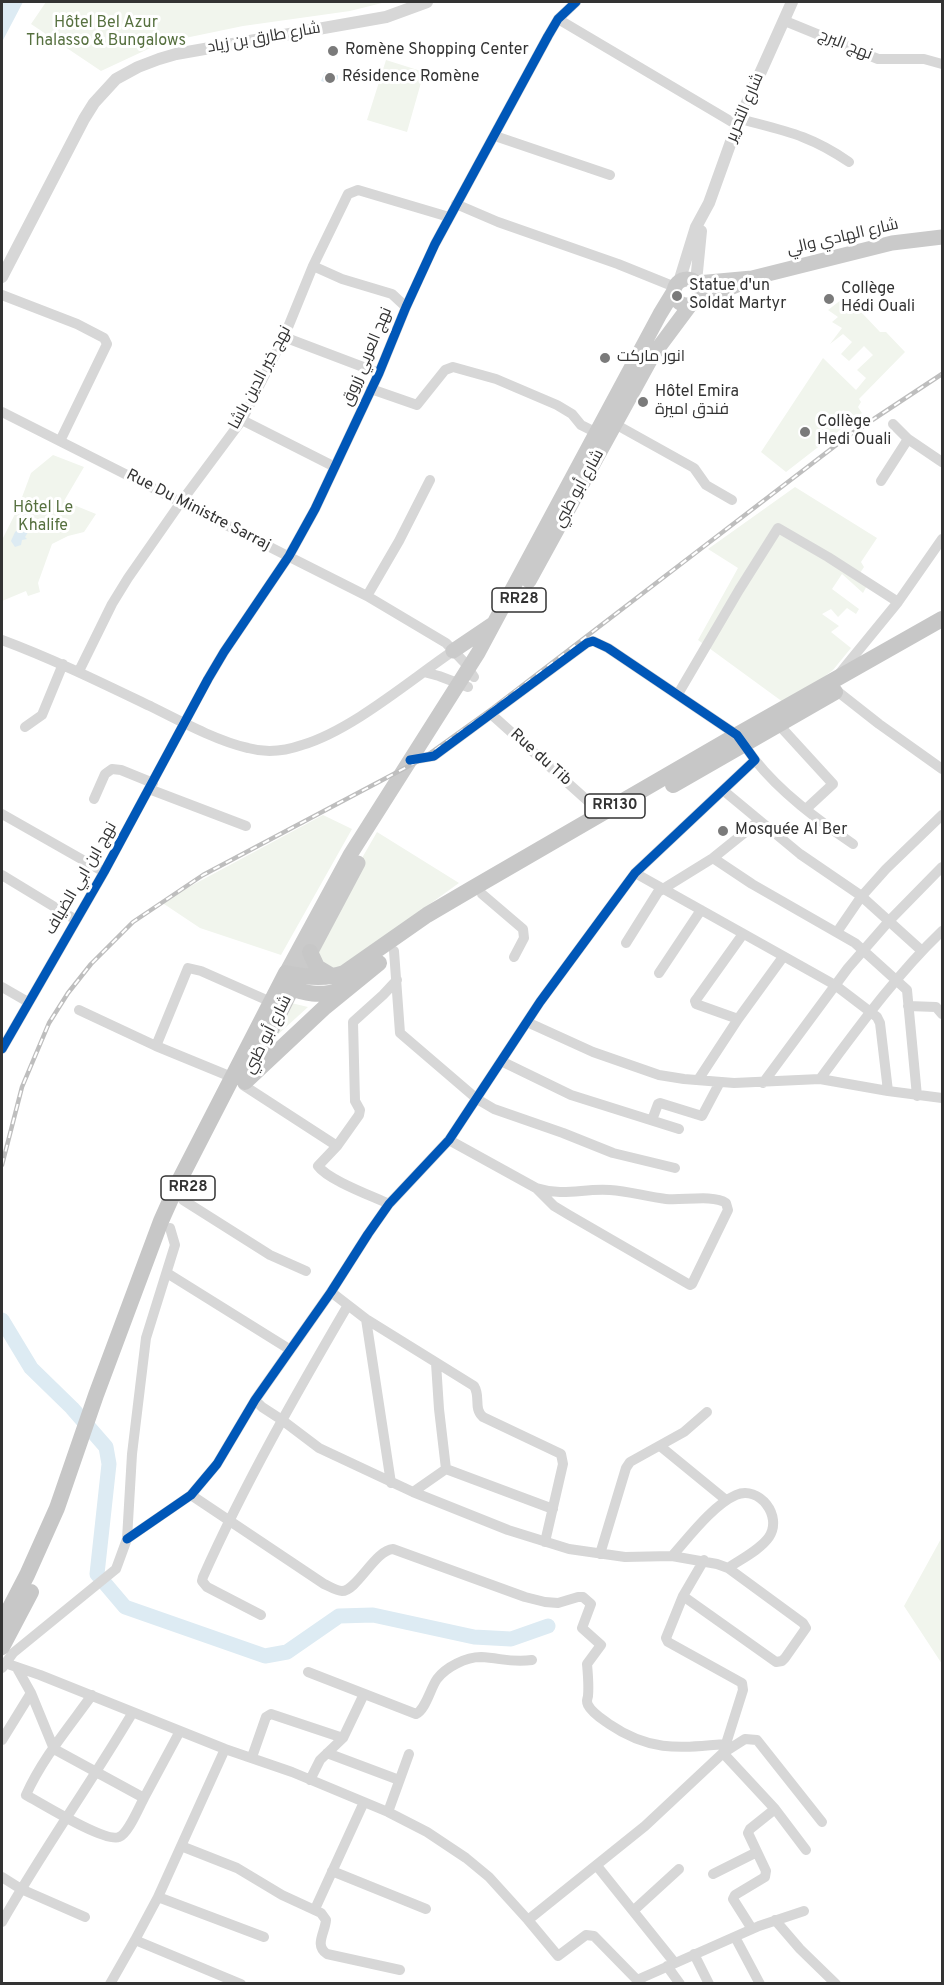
<!DOCTYPE html>
<meta charset="utf-8">
<style>
body{margin:0}
#map{position:relative;width:944px;height:1985px;overflow:hidden;background:#fff;font-family:Overpass,sans-serif}
canvas{display:block}
.frame{position:absolute;inset:0;border:3px solid #333;pointer-events:none}
</style>
<div id="map">
<canvas width="944" height="1985"></canvas>
<div class="frame"></div>
</div>
<script>
const ctx = document.querySelector('canvas').getContext('2d');
ctx.lineJoin = 'round';
function fillPath(path, color) { ctx.fillStyle = color; ctx.fill(path, 'evenodd'); }
function trace(path, color, width, dash) { ctx.strokeStyle = color; ctx.lineWidth = width; ctx.lineCap = dash ? 'butt' : 'round'; ctx.setLineDash(dash || []); ctx.stroke(path); }
function write(font, color, halo, rows, align = 'center') {
  ctx.font = font + ' Overpass,Cairo,sans-serif'; ctx.lineWidth = 6; ctx.setLineDash([]); ctx.textBaseline = 'middle'; ctx.strokeStyle = halo; ctx.fillStyle = color; for (const [text, x, y, turn = 0] of rows) {
    ctx.save(); ctx.translate(x, y); ctx.rotate((+turn || 0) * Math.PI / 180); ctx.textAlign = isNaN(turn) ? turn : align; if (halo) ctx.strokeText(text, 0, 0); ctx.fillText(text, 0, 0); ctx.restore();
  }
}
const green = new Path2D(`
 M46 2H386L350 11 243 26 161 43 101 71 31 24Z
 M386 60 424 72 407 132 367 120Z
 M846 296 880 332H886L905 352 859 399 861 402 858 407 862 413 786 472 761 452 823 358 856 390 866 378 857 370 873 355 864 346 849 361 841 354 852 342 843 334 830 344 842 328 832 322 838 317 828 310Z
 M53 455 84 467 64 501 96 514 84 532 68 536 52 544 38 583 40 592 28 596 26 591 2 601V540L18 508 31 473Z
 M795 487 877 538 861 562 864 567 860 573 870 580 863 593 842 574 832 589 859 609 856 614 847 608 838 617 831 609 822 614 839 626 831 632 851 648 833 670 787 705 698 640 738 568 708 549Z
 M323 815 352 829 281 955 200 928 161 902Z
 M377 832 459 883 327 978 313 962 347 884Z
 M287 1002 308 1007 263 1048Z
 M942 1537V1664L904 1606Z`);
const water = new Path2D(`
 M2 2H23L2 42Z
 M325 72H334L333 76 338 75V79L331 84 321 81Z
 M23 526 30 529 25 537 27 539 22 540 21 545 15 547 11 541 15 532Z`);
const river = new Path2D(`
 M2 1320 31 1368 72 1408 106 1447 109 1464 97 1574 125 1607 265 1656 287 1652 339 1616 373 1615 474 1637 511 1639 548 1626`);
const minor = new Path2D(`
 M558 19 737 125
 M785 21 878 59H924L942 64
 M740 119C785 131 810 135 849 162
 M495 136 610 175
 M456 204 498 222 618 264 675 287
 M313 266 342 279 392 294 406 307
 M2 295 77 324 104 338 107 344 60 441
 M284 337 379 373
 M371 389 417 405 445 370 453 367 496 379 557 405 572 414 581 425 597 433
 M2 412 367 596 446 643 464 662 474 677
 M242 420 335 467
 M615 424 694 468 706 485 732 500
 M893 424 908 439 942 462
 M881 481 908 439
 M367 596 399 541 430 480
 M2 640C53 659 102 683 152 707 180 721 217 741 248 748 266 753 285 751 302 745 352 730 409 681 453 651
 M79 671 112 604 128 578 181 502 242 420 284 337 313 266 348 194 358 190 449 217
 M424 672 439 676 468 687
 M840 673 898 602 942 539
 M834 685 837 691 879 724 942 769
 M678 694 739 590 778 528 828 557 898 602
 M491 714 589 802
 M779 725 833 784 806 809
 M25 727 42 715 63 664
 M755 760C781 793 818 820 853 844
 M149 789 246 826
 M724 791 800 854 860 895 922 951
 M94 799 105 774 112 769 121 770 153 783
 M2 814 104 872
 M713 858 752 884 855 943 907 990 917 1096
 M635 873 835 985 877 1017 880 1023 888 1091
 M2 875 76 920
 M482 894 523 929 524 938 514 957
 M837 932 861 897 886 869 942 815
 M743 934 698 997 695 1001 696 1004 738 1019 783 957
 M626 943 658 892 713 858 759 821
 M394 951 400 1033 477 1099 494 1109 563 1133 613 1153 675 1168
 M659 973 701 910
 M2 987 28 1002
 M908 1006 936 1007 942 1014
 M79 1010 156 1046 234 1078
 M527 1022 593 1052 659 1075 684 1079 734 1083 820 1079 888 1091 942 1098
 M156 1046 188 968 201 971 271 1002
 M2 1049 104 872 208 679 224 652 289 556 315 509 379 373 406 307 435 244 548 36 558 19 576 2
 M501 1061 571 1095 679 1129
 M820 1079C858 1028 896 975 942 931
 M698 1080 738 1019
 M763 1083 848 968 889 921 942 867
 M243 1085 337 1146
 M652 1120 658 1104 660 1103 702 1116 720 1082
 M449 1140 536 1188C565 1197 582 1188 610 1190 629 1191 647 1197 666 1199 681 1201 713 1194 726 1203L728 1210 692 1284 690 1285 569 1215 554 1206 536 1188
 M183 1200 270 1255 306 1271
 M389 1204C372 1196 328 1180 318 1166L337 1146 359 1115 360 1110 355 1101 353 1022 383 995 397 980
 M167 1273 289 1349
 M331 1292 366 1319 474 1386C481 1397 473 1408 483 1417L561 1454 563 1464 545 1542
 M366 1319 391 1483
 M436 1363 439 1409 446 1469
 M255 1400 262 1407 282 1420 319 1448 413 1492 508 1530 569 1549 625 1557 672 1556 717 1564 728 1568 803 1623 806 1628 785 1658 782 1661 776 1662 683 1596
 M660 1446 726 1500
 M446 1469 553 1509
 M413 1492 446 1469
 M191 1495 324 1584C329 1586 336 1591 342 1591 357 1591 375 1550 393 1549L525 1597 545 1602 558 1603 578 1597H583L591 1604 582 1628 601 1645 587 1664C588 1675 589 1685 588 1696 587 1701 586 1701 588 1705 592 1713 602 1719 609 1724 650 1752 679 1748 726 1744
 M127 1539 191 1495 217 1464 255 1400 331 1292 368 1234 389 1204 449 1140 540 1002 635 873 755 760 737 735 608 648 593 641 587 643 434 756 410 760
 M600 1554 626 1468 630 1462 684 1432 707 1412
 M672 1556C689 1537 713 1505 736 1495 759 1485 783 1516 769 1537 760 1550 741 1559 728 1568
 M704 1560 683 1596 666 1638 668 1642 742 1683 743 1690 724 1750
 M261 1615 207 1587 202 1581 203 1577C245 1483 296 1394 348 1305
 M5 1663 40 1675 225 1749 292 1772 388 1812 427 1832 466 1858 489 1877 528 1920 645 1826 723 1753 745 1739 757 1740 822 1822
 M2 1668 13 1653 116 1569 127 1539 132 1454 146 1338 175 1245 170 1228
 M17 1668 31 1693 54 1749 144 1798C139 1807 128 1834 119 1837 105 1843 41 1803 26 1795 42 1759 69 1727 92 1695
 M308 1672 416 1714C426 1709 430 1689 437 1679 446 1667 466 1657 481 1657 501 1658 511 1663 532 1660
 M2 1740 31 1693
 M225 1749 158 1897 264 1937
 M327 1753 399 1780
 M723 1753 775 1809 806 1850
 M252 1757 266 1717 271 1714 343 1738
 M310 1780 320 1760 343 1738 364 1694
 M144 1798 180 1731
 M388 1812 409 1754
 M181 1846 237 1868 282 1895 321 1913 326 1920C325 1933 314 1945 327 1954L400 1970
 M597 1866 674 1962
 M332 1871 426 1909
 M713 1874 757 1852
 M2 1877 21 1889 85 1917
 M158 1897 135 1940 241 1984
 M315 1909 364 1802
 M633 1911 679 1869
 M528 1920 558 1956 586 1935 594 1936 641 1984
 M775 1920 800 1949 836 1984
 M2 1922C43 1850 91 1783 133 1712
 M752 1929 733 1899 735 1895 765 1877 766 1871 748 1833 750 1829 775 1809
 M735 1937 760 1984
 M694 1954 709 1984
 M667 1966 680 1984
 M637 1980 759 1926 804 1911
 M110 1984 135 1940`);
const tertiary = new Path2D(`
 M2 277 84 119 94 103 116 79 138 67 159 59 176 54 386 17 427 2
 M679 282 696 227 709 203 737 125 792 2
 M696 282 701 231`);
const primary = new Path2D(`
 M674 292a13 13 0 1 1 26 0a13 13 0 1 1-26 0Z
 M697 283 752 278 892 243 942 237
 M696 302 737 285
 M529 581 653 355 691 304
 M453 651 493 624
 M286 973 350 855 478 653 660 314 674 291
 M298 976 358 863`);
const trunk = new Path2D(`
 M673 785 835 692
 M310 952 317 967 332 976
 M283 986C304 993 321 998 342 989
 M250 1072 298 976
 M245 1082 325 1007 379 963
 M2 1623 27 1575 57 1508 96 1395 161 1221 178 1183 286 973C304 977 327 979 344 973L427 915 473 888 737 735 942 619
 M2 1647 31 1592`);
const rail = new Path2D(`
 M2 1165 22 1087 49 1023 68 993 91 964 133 922 203 875 422 759 493 708 848 436 942 374`);
const cycleway = new Path2D(`
 M2 1049 104 872 208 679 224 652 289 556 315 509 379 373 406 307 435 244 548 36 558 19 576 2
 M127 1539 191 1495 217 1464 255 1400 331 1292 368 1234 389 1204 449 1140 540 1002 635 873 755 760 737 735 608 648 593 641 587 643 434 756 410 760`);
const markers = [
 [333,51,6,"#7a7a7a"],
 [330,78,6,"#7a7a7a"],
 [677,296,6,"#7a7a7a"],
 [829,299,6,"#7a7a7a"],
 [605,358,6,"#7a7a7a"],
 [643,402,6,"#7a7a7a"],
 [805,432,6,"#7a7a7a"],
 [723,831,6,"#7a7a7a"]
];
const shields = [
 [519,600,54],
 [615,806,60],
 [188,1188,54]
];
const shieldNames = [
 ["RR28",519,600],
 ["RR130",615,806],
 ["RR28",188,1188]
];
const parkNames = [
 ["Hôtel Bel Azur",106,24],
 ["Thalasso & Bungalows",106,42],
 ["Hôtel Le",43,509],
 ["Khalife",43,527]
];
const streetNames = [
 ["شارع طارق بن زياد",264,39,-10],
 ["نهج البرج",845,46,22],
 ["شارع التحرير",746,108,-67],
 ["شارع الهادي والي",843,238,-13],
 ["نهج العربي زروق",368,357,-67],
 ["نهج خير الدين باشا",261,378,-62],
 ["شارع أبو ظبي",580,489,-61],
 ["Rue Du Ministre Sarraj",198,511,27],
 ["Rue du Tib",540,758,42],
 ["نهج ابن ابي الضياف",82,879,-60],
 ["شارع أبو ظبي",269,1035,-63]
];
const poiNames = [
 ["Romène Shopping Center",345,51],
 ["Résidence Romène",342,78],
 ["Statue d'un",689,287],
 ["Soldat Martyr",689,305],
 ["Collège",841,290],
 ["Hédi Ouali",841,308],
 ["انور ماركت",617,358],
 ["Hôtel Emira",655,393],
 ["فندق اميرة",655,411],
 ["Collège",817,423],
 ["Hedi Ouali",817,441],
 ["Mosquée Al Ber",735,831]
];
fillPath(green, '#f1f5ed');
fillPath(water, '#ddebf3');
trace(river, '#ddebf3', 15);
trace(minor, '#d7d7d7', 10);
trace(tertiary, '#d7d7d7', 12);
trace(primary, '#cacaca', 15);
trace(trunk, '#c7c7c7', 16);
trace(rail, '#bebebe', 4.5);
trace(rail, '#fff', 2, [7]);
trace(cycleway, '#0057b8', 9);
for (const [x, y, r, color] of markers) { const dot = new Path2D(); dot.arc(x, y, r, 0, 2 * Math.PI); ctx.fillStyle = color; ctx.fill(dot); trace(dot, '#fff', 2); }
for (const [x, y, w] of shields) { const box = new Path2D(); box.roundRect(x - w / 2, y - 12, w, 24, 4.5); ctx.fillStyle = '#fff'; ctx.fill(box); trace(box, '#333', 1.5); }
write('bold 15px', '#333', null, shieldNames);
write('16px', '#56703f', '#fff', parkNames);
write('16px', '#333', '#fff', streetNames);
write('16px', '#333', '#fff', poiNames, 'left');
</script>
